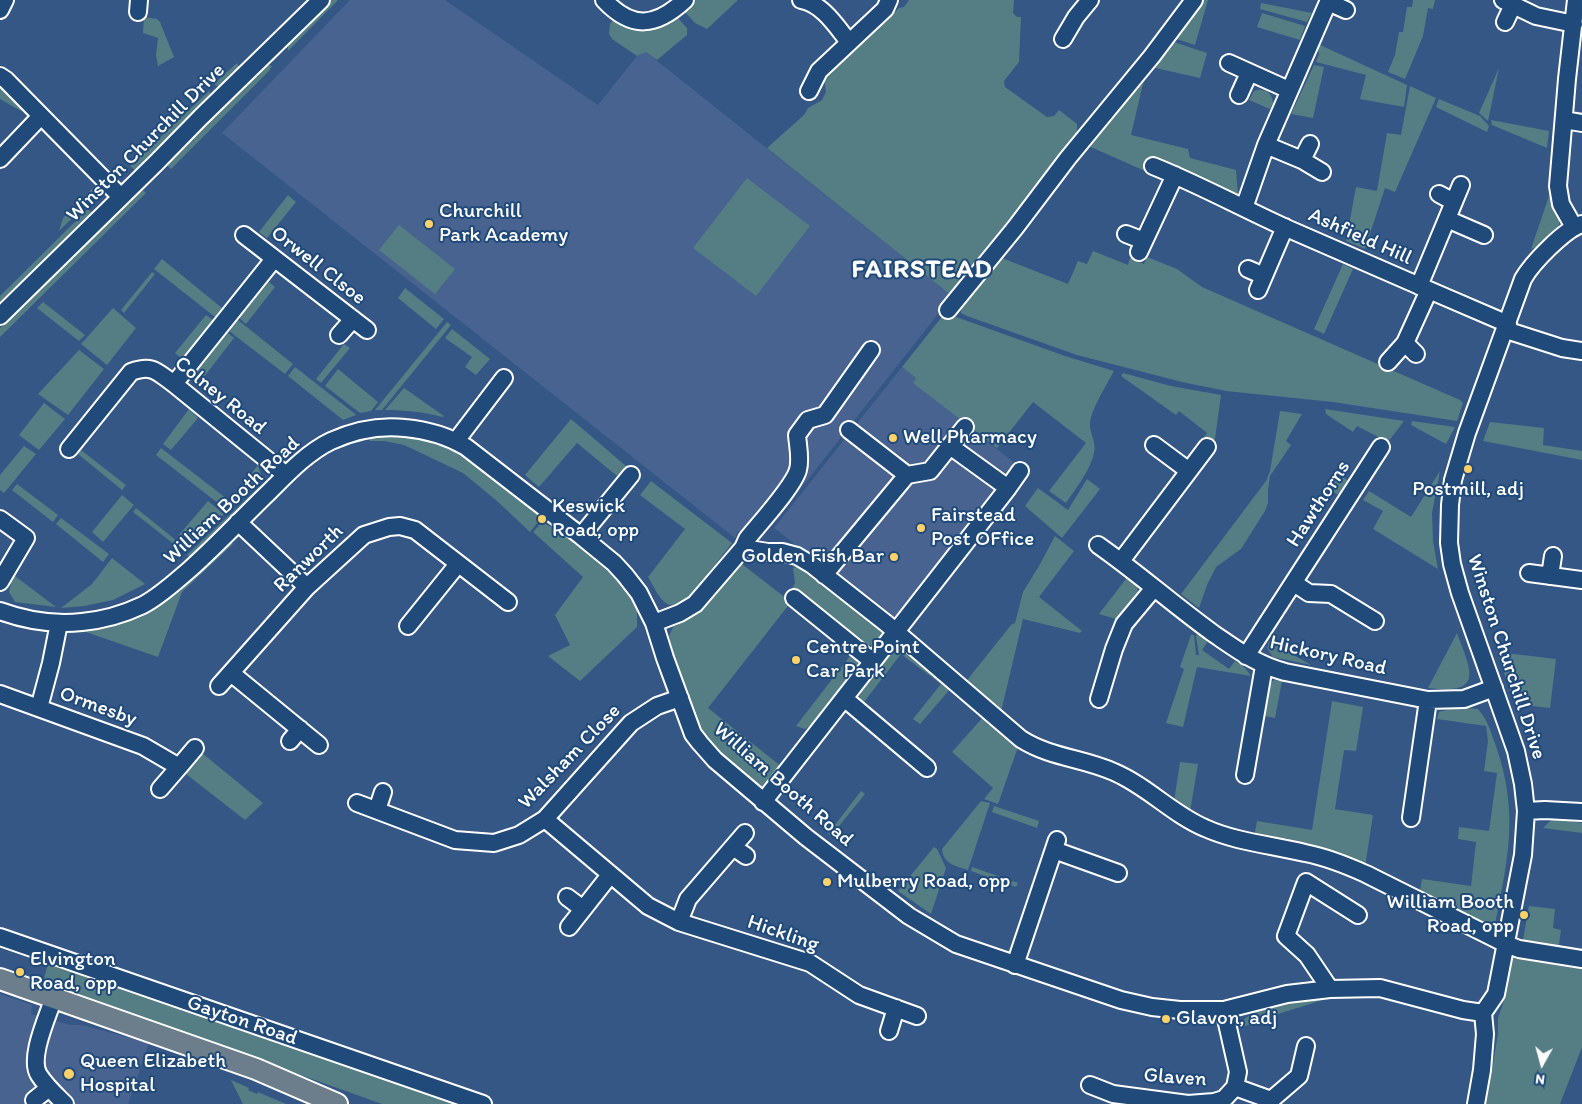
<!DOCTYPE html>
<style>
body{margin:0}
#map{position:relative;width:1582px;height:1104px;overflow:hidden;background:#355786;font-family:Itim,sans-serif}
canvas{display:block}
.north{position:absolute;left:1517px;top:1039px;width:50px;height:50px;-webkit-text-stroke:4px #1f4a7a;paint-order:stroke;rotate:187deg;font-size:14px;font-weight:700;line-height:20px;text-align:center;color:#fff}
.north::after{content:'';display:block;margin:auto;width:18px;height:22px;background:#fff;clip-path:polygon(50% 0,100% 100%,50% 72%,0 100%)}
</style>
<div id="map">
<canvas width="1582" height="1104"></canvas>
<div class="north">N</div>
</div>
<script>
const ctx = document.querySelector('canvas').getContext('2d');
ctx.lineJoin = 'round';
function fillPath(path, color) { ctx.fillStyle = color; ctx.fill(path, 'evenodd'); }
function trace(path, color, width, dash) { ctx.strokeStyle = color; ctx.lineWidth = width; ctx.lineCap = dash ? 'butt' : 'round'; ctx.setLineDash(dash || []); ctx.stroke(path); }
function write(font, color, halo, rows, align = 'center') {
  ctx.font = font + ' Itim,sans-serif'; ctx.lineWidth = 4; ctx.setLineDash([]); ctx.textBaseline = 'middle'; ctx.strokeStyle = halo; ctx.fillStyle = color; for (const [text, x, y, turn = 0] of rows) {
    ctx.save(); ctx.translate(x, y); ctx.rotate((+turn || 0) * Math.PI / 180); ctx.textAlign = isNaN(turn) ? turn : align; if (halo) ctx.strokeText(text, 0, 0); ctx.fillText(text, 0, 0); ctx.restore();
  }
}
const built = new Path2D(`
 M350 0H445L598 105 637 56 646 52 952 296 758 543 747 539 738 531 735 538 222 133Z
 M902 367 916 378 914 383 1017 465 895 621 774 528Z
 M0 994 32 1005 31 1014 70 1025H82L149 1043 128 1104H0Z`);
const green = new Path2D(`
 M331 0H338L288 51V44L290 40Z
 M696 0H738L707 29 695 23 684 11Z
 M909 0H1014L1013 13 1017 17H1021L1019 62 1004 81 1005 87 1047 117 1054 116 1059 110 1077 124V140L952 296 767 148 804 115 808 108 822 100 826 92 824 78 826 74 899 8 904 7Z
 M1203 0H1208L1195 45 1173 38Z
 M1413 0H1435L1433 9 1428 8 1423 36 1405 79 1388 72 1395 55 1399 32H1403L1407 7H1412Z
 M1261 3 1312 13 1307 22 1260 9Z
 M1262 13 1305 26 1300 40 1257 27Z
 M144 17 157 19 160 22 174 57 158 66 156 55 158 38 143 33Z
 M677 17 687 28V35L657 60 646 52 637 56 612 39 609 34 610 24 613 20 620 23 655 28Z
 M1171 41 1207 53 1200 78 1151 67Z
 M1318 44 1407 85 1404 107 1360 99 1366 75 1316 62 1319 54 1317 46Z
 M237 63 240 69 221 88 214 84Z
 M269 65 272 66 269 71 171 169 166 164 255 78V75L260 69Z
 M1314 65 1324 67 1313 118 1291 114Z
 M1499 68 1488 121 1479 113Z
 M1146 71 1131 135 1188 149 1190 158 1236 170 1238 196 1149 161 1145 171 1084 144Z
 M0 84 24 107 21 111 0 99Z
 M1410 86 1436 98 1395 192 1385 188 1365 249 1346 241 1356 187 1377 191 1387 133 1401 135Z
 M1257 90C1266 89 1272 93 1273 103L1270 109 1249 100 1254 91Z
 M209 91 212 97 136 171 130 166Z
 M1439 99 1480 116 1489 126 1487 132 1436 107Z
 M1491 120 1549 131 1547 148 1492 125Z
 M747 178 810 226 756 296 693 248Z
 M95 186 96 195 59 231 63 218Z
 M142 189 146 193 0 337V328Z
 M1550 193 1556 198 1560 219 1559 225 1539 246 1531 249Z
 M288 195 296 202 267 238 259 232Z
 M88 209 93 214 0 305V296Z
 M399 225 455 269 435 294 379 250Z
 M1093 251 1128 265 1130 258 1144 264 1147 257 1177 269 1202 287 1460 400 1463 403 1457 421 1333 402 1226 391 1182 382 1077 355 967 316 961 313 962 305 997 256 1068 284 1078 261 1087 264Z
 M162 259 222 308 215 317 154 269Z
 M1343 264 1353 269 1324 334 1314 329Z
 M152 272 155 274 124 313 121 310Z
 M269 282 275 287 246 324 239 318Z
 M405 288 444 319 436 329 398 298Z
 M43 302 85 335 79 341 37 308Z
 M113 308 136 328 107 365 81 344Z
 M945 313 1065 356 1114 371C1107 384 1091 410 1090 423 1089 433 1097 442 1094 453 1090 471 1076 488 1066 503L1049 491 1086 443 1033 402 997 448 913 383 916 378 902 367Z
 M206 315 213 320 182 359 175 353Z
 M238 320 293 364 285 374 229 331Z
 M447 322 451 325 382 410H375Z
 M452 329 490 359 476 375 465 367 472 357 445 338Z
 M228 333 234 338 204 377 197 372 198 369Z
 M344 344 350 348 321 383 316 379Z
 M79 350 104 369 68 415 38 394Z
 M295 367 354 413 356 415 343 420 288 376Z
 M338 369 378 402 371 411 360 413 325 386Z
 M1123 373 1171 386 1221 395 1214 446 1203 438 1207 433 1179 411 1176 415 1121 376Z
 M404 388 444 416 442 417C424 412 405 410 385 410Z
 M44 403 65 419 39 450 19 435Z
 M189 409 198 418 171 450 163 444Z
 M1325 409 1404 421 1388 442 1357 426 1353 432 1326 414Z
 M1280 411 1302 414 1286 441 1291 445 1270 476 1268 490V503L1265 511 1241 549 1216 567 1207 585 1199 608 1181 594 1266 481 1270 471Z
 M571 419 626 466 617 476 577 443 539 487 525 475Z
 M1412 421 1455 427 1446 444 1411 425Z
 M1490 422 1544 428 1543 445 1582 451V460L1483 441Z
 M393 434C410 436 430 437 446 444 477 457 516 496 541 518L530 532 497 501 463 473 404 445 384 441H370V436Z
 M24 446 36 454 4 493 0 490V475Z
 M161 448 235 505 228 511 156 455Z
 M81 450 126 485 122 490 78 454Z
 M258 465 261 475V481L237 502 232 498Z
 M1440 471 1432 513 1433 541 1438 569 1373 529 1383 511 1363 500 1369 491 1411 517Z
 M1336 473 1349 481 1340 496 1327 488Z
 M1087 479 1100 489 1062 538 1025 506 1038 488 1068 510Z
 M651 481 732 543 691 595C666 618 660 597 648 577L685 529 640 495Z
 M17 484 58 515 53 522 12 490Z
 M260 486 259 491 191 558 187 555Z
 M122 495 134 505 103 542 92 532Z
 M208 501 224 514 191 546 178 536Z
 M136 508 187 549 184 552 133 512Z
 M61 518 109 554 103 562 56 524Z
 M542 522 551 527 553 525 622 583 639 609 637 612V627L580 681 548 656 570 645 555 615 583 577 533 532Z
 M1055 536 1074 551 1039 597 1082 631 1080 633 1023 619 1000 716 964 684 1011 625 1015 623 1023 592 1039 566Z
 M234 543 182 592 158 657 83 631 119 623 146 612 223 547Z
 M112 558 145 584 113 600 84 606 61 608 92 584Z
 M738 561 791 602 708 708 782 767 763 790 707 745 701 733 672 652 669 636 674 625 694 613Z
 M798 566 809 568 888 631 877 646 859 644 790 593 795 583 793 568Z
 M1129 575 1137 582 1138 593 1115 630 1113 629 1116 619 1099 614Z
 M15 576 56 607 15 602 9 592 11 583Z
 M1199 633 1208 641 1202 650 1229 669 1235 661 1245 668 1251 676 1197 667 1183 727 1166 723 1184 669 1180 667 1191 635H1194L1196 655H1199L1196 636Z
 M1457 633C1471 671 1485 695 1428 688Z
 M896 641 951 688 920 724 913 719 941 684 901 654 864 702 860 699 859 693 861 686Z
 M1269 641 1311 665 1273 657 1267 648Z
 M853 652 858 659V667L817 721 805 729 796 726Z
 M1497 652 1556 659 1550 708 1515 704Z
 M1274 680 1282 681 1275 718 1264 716 1263 726H1260L1268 685Z
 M1332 701 1363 707 1356 751 1344 750 1335 809 1373 815 1365 867 1254 837 1257 821 1312 830Z
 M1466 708 1478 709C1488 720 1491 733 1496 746 1520 816 1507 862 1494 930L1419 896 1422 879 1471 886 1476 842 1458 839 1459 827 1489 831 1497 773 1484 771 1488 741 1486 726 1437 719 1439 712 1450 709Z
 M984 716 1019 744 998 804 984 799 993 788 952 752Z
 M202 753 263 803 245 820 186 774Z
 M1180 762 1198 764 1190 812 1174 801Z
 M861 791 865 794 831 836 828 834Z
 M981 801 990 803 968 870C956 866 943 864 942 849Z
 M994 806 1039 821 1037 828 992 812Z
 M1558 819 1582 823V833L1543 828 1551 820Z
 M934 847 937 849 946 868 931 914 898 891Z
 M972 867 1018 883 1016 887 971 871Z
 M1529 906 1555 909 1553 928 1561 930 1558 951 1522 945Z
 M1513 956 1582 967V1047L1560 1104H1486L1498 1034V1018L1506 995Z
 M48 963 457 1104H382L43 983Z
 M1345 993 1281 1013 1237 1029C1251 1000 1316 996 1345 993Z
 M231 1080 249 1088 248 1090 257 1094 258 1092 286 1104H243Z`);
const minor = new Path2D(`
 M604 0C632 30 656 27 685 0
 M801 0C823 4 836 26 849 42
 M1503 0 1536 16 1574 24
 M1328 2 1346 10
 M0 10 5 0
 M138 12 139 0
 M1505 22 1513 5
 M1063 39 1076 17 1090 0
 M1229 63 1289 90
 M0 76 6 80 121 197
 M809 91 819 71 885 9 889 0
 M1239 95 1249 73
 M1564 120 1582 123
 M1266 145 1302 160 1322 172
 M0 159 41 116
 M1302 160 1310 144
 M1153 166C1198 184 1240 207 1284 227 1359 260 1433 292 1508 324
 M1439 194 1454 202
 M1244 208 1266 145 1329 0
 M1447 219 1484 235
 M1574 227 1561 204 1558 186 1567 79 1576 0
 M1126 234 1144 241
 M244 235 367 330
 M1139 252 1175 175
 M1248 269 1264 276
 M1419 286 1461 185
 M1258 290 1285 227
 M948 310 1015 228 1068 158 1152 56 1194 0
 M0 316 156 163 201 117 321 0
 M1506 330 1562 348 1582 351
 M339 335 353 319
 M1405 343 1416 354
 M1388 362 1405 343 1429 290
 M174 384 274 259
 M456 441 504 378
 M1154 445 1189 471
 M69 449 131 372C153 364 157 372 174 384L286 475
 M907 475 930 471 965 427
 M1008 488 1020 471
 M0 519 26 538 0 582
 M238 522 307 587
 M581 536 631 475
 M1098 545C1138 573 1175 606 1214 634 1239 651 1256 664 1285 672L1428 700 1464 699 1494 688
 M743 548 768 552H782L797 556 812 565 887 624 1021 739C1051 758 1083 758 1114 772 1147 786 1172 814 1205 828 1236 842 1272 845 1305 853 1326 857 1346 865 1366 874L1506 944 1519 949 1582 959
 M1121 561 1207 447
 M1529 573 1582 580
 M824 575 907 475 849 430
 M1550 576 1553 556
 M1294 583 1309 593 1331 594 1375 621
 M794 598 872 661
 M0 611C27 621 53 625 82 622 103 620 124 614 143 605 160 596 175 582 189 570 217 545 243 517 270 491 288 473 308 452 331 441 355 430 379 425 405 428 427 430 446 435 466 447L581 536 614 563 625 575 639 593 654 623 665 658 693 734 700 743 715 760 806 837 909 916 956 944 1121 1000 1152 1007 1180 1010H1224L1287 994 1330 989 1380 988 1463 1010 1483 1013
 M654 623 680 613 695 604 743 548 747 539C759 524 793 487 798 470 801 459 798 447 797 435L808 420 825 415 871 350
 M408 626 458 564
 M1246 656 1381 447
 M231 673 319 745
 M219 686 307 587 364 535 389 527 400 526 415 530 508 602
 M0 694 143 746 179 767 160 789
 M844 698 927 768
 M1099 699 1114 649 1124 624 1154 588
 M39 708 51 663 59 623
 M290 741 300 729
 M179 767 195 748
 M1245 775 1264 666
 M763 802 1008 488 950 446
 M357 803 455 840 494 843 519 835 545 819 631 723 657 706 680 698
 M377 810 383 792
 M1526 811 1545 810 1582 812
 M1411 818 1428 700
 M545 819 648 906 679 922 810 963 859 995 917 1016
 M733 847 746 856
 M1054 850 1118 873
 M567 897 583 909
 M679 922 688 899 745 833
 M569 927 610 875
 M0 937 483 1104
 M1015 965 1057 840
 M1330 989 1307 955 1286 936 1306 882 1358 915
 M54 997C48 1016 28 1058 39 1075 46 1086 56 1095 65 1104
 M889 1031 896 1008
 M1090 1085 1113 1094 1188 1104 1214 1102 1224 1099 1235 1087 1238 1072 1224 1010
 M1235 1087 1271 1100V1104
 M34 1100 49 1088
 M1271 1100 1299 1076 1306 1046
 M1476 1104 1482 1070 1485 1034 1483 1013 1496 994 1523 855 1526 811 1523 784 1516 751 1460 593 1452 564 1449 543 1450 505 1453 480 1467 433 1523 279C1532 263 1565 229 1582 224`);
const major = new Path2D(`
 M0 979 256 1069 337 1104`);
const markers = [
 [429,224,5,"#ffd166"],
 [893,438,5,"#ffd166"],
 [1468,469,5,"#ffd166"],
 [542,519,5,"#ffd166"],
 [921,528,5,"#ffd166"],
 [894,557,5,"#ffd166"],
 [796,660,5,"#ffd166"],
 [827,882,5,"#ffd166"],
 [1524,915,5,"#ffd166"],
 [20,972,5,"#ffd166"],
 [1166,1019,5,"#ffd166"],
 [69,1074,6,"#ffd166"]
];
const streetNames = [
 ["Winston Churchill Drive",146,143,-45],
 ["Ashfield Hill",1360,237,24],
 ["Orwell Clsoe",318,266,38],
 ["Colney Road",220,396,39],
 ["William Booth Road",232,501,-43],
 ["Hawthorns",1319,504,-57],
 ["Ranworth",309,559,-44],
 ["Hickory Road",1328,656,13],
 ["Winston Churchill Drive",1506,657,72],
 ["Ormesby",98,707,20],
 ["Walsham Close",570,757,-46],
 ["William Booth Road",783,785,41],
 ["Hickling",783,934,19],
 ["Gayton Road",242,1021,19],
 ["Glaven",1175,1078,4]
];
const poiNames = [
 ["Churchill",439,212],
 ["Park Academy",439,236],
 ["Well Pharmacy",903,438],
 ["Postmill, adj",1468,490,"center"],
 ["Keswick",552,507],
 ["Road, opp",552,531],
 ["Fairstead",931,516],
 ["Post OFfice",931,540],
 ["Golden Fish Bar",884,557,"right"],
 ["Centre Point",806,648],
 ["Car Park",806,672],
 ["Mulberry Road, opp",837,882],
 ["William Booth",1514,903,"right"],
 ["Road, opp",1514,927,"right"],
 ["Elvington",30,960],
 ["Road, opp",30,984],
 ["Glavon, adj",1176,1019],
 ["Queen Elizabeth",80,1062],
 ["Hospital",80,1086]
];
const districtNames = [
 ["FAIRSTEAD",922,270]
];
fillPath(built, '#496390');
fillPath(green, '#547d84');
trace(minor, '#fff', 20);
trace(major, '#fff', 24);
trace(minor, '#1f4a7a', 16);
trace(major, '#6c7d8b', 20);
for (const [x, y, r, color] of markers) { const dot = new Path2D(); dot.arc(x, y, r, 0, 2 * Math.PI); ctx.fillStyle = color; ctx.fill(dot); trace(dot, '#1f4a7a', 2); }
write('21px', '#fff', '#1f4a7a', streetNames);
write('21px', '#fff', '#1f4a7a', poiNames, 'left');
ctx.letterSpacing = '1px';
write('bold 26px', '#fff', '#1f4a7a', districtNames);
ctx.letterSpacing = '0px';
</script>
